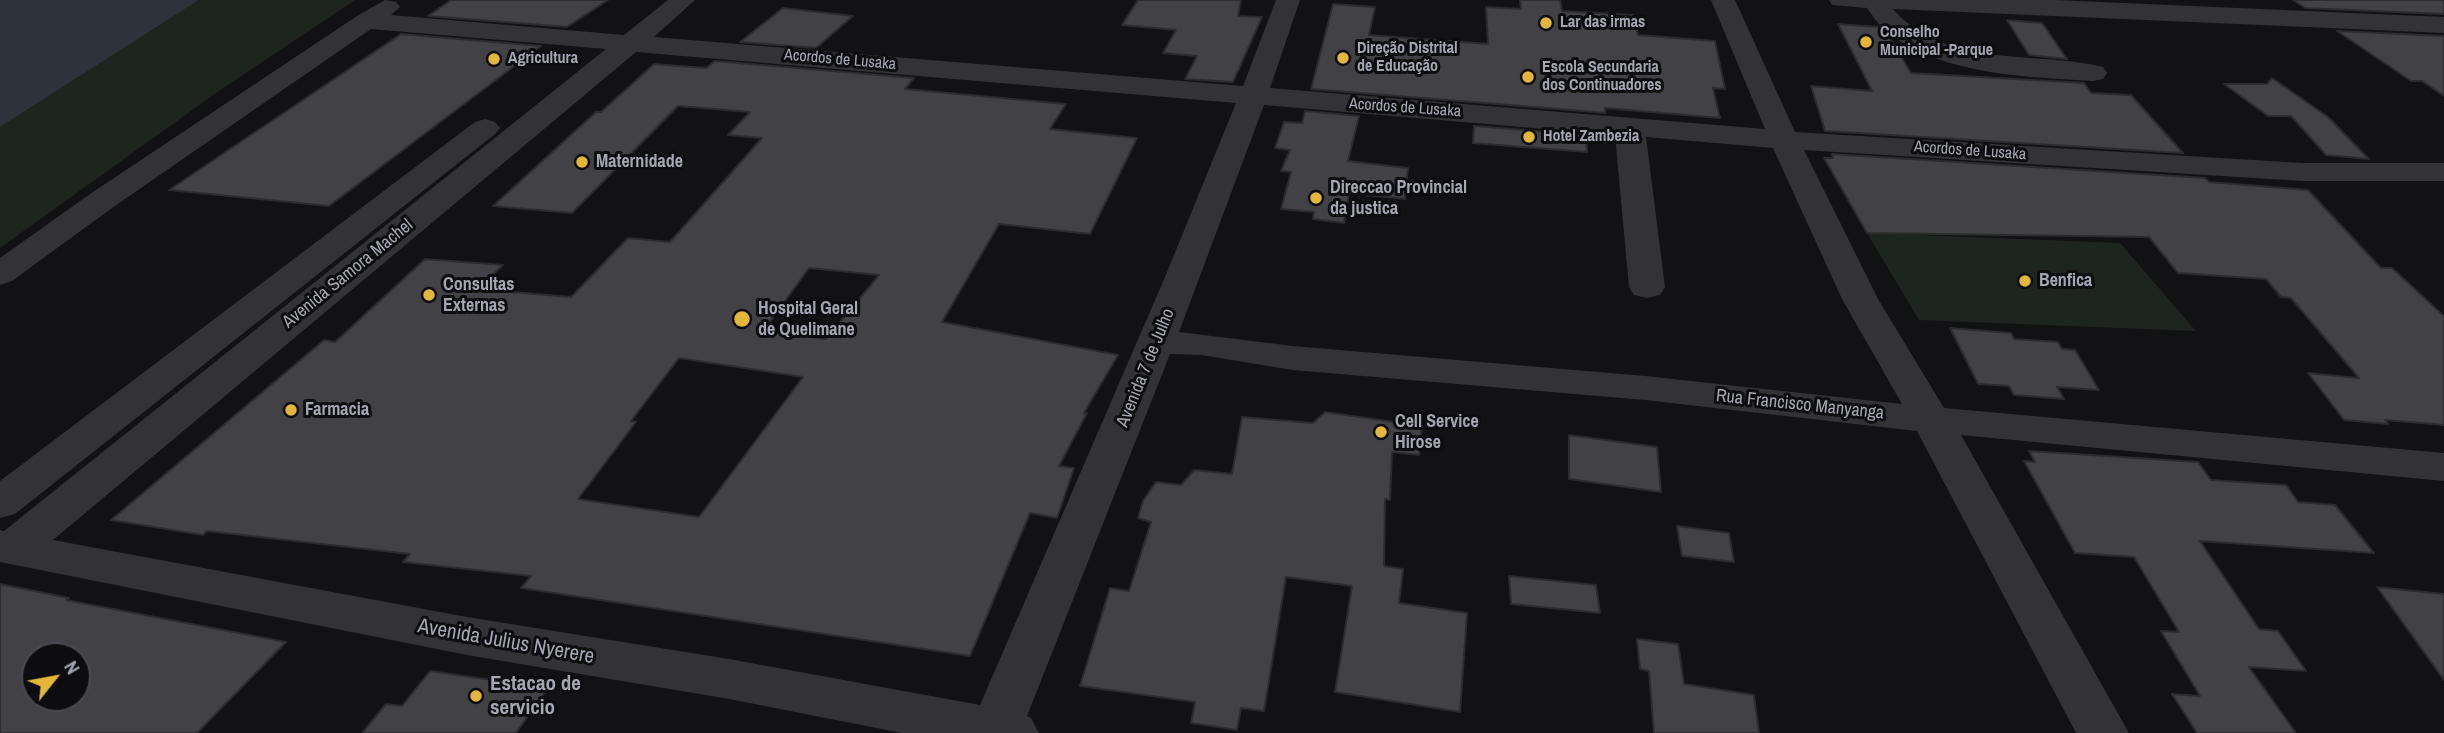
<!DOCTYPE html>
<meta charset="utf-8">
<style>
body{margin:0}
#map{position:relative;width:2444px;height:733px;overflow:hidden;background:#121113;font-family:"Archivo Narrow",sans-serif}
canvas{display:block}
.north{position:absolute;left:21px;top:642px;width:70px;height:70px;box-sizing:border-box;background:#0d0c0e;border:2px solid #494a50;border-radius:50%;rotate:59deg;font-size:19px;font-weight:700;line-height:28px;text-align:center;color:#a4a7b2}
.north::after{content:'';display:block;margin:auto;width:24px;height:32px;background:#e4b738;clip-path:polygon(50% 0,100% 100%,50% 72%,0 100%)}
</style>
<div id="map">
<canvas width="2444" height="733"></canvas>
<div class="north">N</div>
</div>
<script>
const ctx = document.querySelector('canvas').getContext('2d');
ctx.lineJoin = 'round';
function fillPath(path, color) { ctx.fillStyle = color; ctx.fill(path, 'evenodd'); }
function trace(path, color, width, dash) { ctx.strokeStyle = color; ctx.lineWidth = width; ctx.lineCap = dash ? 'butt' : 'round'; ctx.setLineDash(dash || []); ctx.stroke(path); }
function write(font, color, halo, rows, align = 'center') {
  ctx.font = font + ' "Archivo Narrow",sans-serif'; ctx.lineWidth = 6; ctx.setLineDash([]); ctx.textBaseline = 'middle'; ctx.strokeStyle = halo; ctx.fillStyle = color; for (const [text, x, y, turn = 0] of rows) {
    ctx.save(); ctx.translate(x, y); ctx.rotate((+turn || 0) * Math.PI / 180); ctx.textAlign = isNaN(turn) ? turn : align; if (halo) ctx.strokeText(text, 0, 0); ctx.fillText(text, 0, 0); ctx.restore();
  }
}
const green = new Path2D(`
 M199 0H355L216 93 0 248V127Z
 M1867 233 2120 243 2196 331 1919 320Z`);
const water = new Path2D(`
 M0 0H199L0 127Z`);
const building = new Path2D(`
 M451 0H608L567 27 428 16Z
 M1138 0H1241L1238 16 1262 17 1233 82 1185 79 1197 56 1163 53 1176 30 1122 25Z
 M1520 0H1560L1562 11 1633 15 1638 35 1715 41 1725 89 1713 88 1720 118 1605 108V113L1583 111 1311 89 1333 4 1375 7 1369 35 1488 44 1486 7 1521 9Z
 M2293 0H2444V14L2305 8Z
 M783 8 853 16 816 48 740 42Z
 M2007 20 2042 23 2067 59 2029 55Z
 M1838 24 1878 27 1890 38 1911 73 2084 83 2091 93 2131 95 2183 153 1825 131 1811 86 1872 91Z
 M2337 31 2444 36V96L2422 81H2411Z
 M401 34 541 46 329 206 169 190Z
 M715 61 914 78 905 89 1066 104 1050 129 1137 138 1090 234 999 224 942 322 1118 355 1084 413H1087L1059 466 1074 468 1057 518 1030 513 970 656 521 588 531 576 403 562 410 554 207 531 203 535 111 520 324 340 335 342 425 259 503 265 478 289 571 297 628 238 670 242 762 138 728 135 750 112 678 106 572 213 493 206 596 112H601L654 64 706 68ZM809 268 879 275 826 339 764 330ZM679 358 803 377 699 517 578 499 636 422 631 421Z
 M2272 78 2328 117 2369 159 2326 155 2291 116H2268L2224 84H2267Z
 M1305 111 1359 116 1348 161 1408 168 1405 199 1349 193 1344 223 1313 219 1314 212 1281 209 1291 172 1281 171 1290 150 1275 148 1284 122 1302 123Z
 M1474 126 1586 135 1587 152 1473 143Z
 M1832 154 2205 178 2209 182 2308 190 2381 268H2392L2444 316V425L2385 420 2388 424 2344 420 2308 373 2359 378 2291 298 2281 297 2266 279 2178 273 2149 237 1867 233 1824 158H1833Z
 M1950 328 2011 333 2014 339 2058 342 2062 349 2075 350 2099 390 2057 387 2064 399 2014 395 2009 386 1978 384Z
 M1325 412 1422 426 1419 455 1392 452 1390 500 1385 499 1384 566 1403 569 1399 603 1467 613 1460 712 1335 692 1352 586 1286 577 1264 711 1241 708 1237 730 1191 723 1195 702 1080 686 1110 588 1129 591 1151 522 1138 518 1143 501 1156 482 1181 485 1194 470 1232 474 1242 417 1313 423Z
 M1569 435 1657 447 1661 492 1569 479Z
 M2029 451 2198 462 2211 480 2286 485 2298 502 2335 505 2374 553 2200 541 2259 629 2278 631 2306 671 2249 667 2296 733H2197L2172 694 2200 696 2161 631 2179 632 2134 557 2075 553 2024 461 2035 462Z
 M1677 526 1729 533 1734 562 1682 556Z
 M1509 576 1596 585 1600 613 1511 604Z
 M0 584 69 598 66 600 286 642 197 733H0ZM35 656H77V698H35Z
 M2377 587 2444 594V680Z
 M1637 639 1678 644 1684 684 1754 695 1759 733H1654L1649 671 1640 669Z
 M430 671 548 688 516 733H362L386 704 402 706Z`);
const minor = new Path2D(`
 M385 0 396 2 400 7 391 15 624 35 668 0H695L654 37 1243 86 1276 0H1300L1270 88 1765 129 1711 0H1735L1795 132 2303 163H2444V181H2303L1804 150 1878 299 1944 408 2444 453V481L1961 435 2129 733H2076L1917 431 1645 400 1293 370 1201 355 1170 354 1027 716 1031 718 1039 733H902L729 699 467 655 0 562V530L4 531 606 49 371 29 112 208 12 281 0 285V258L90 194 357 16ZM636 52 1236 103 1165 277 980 705 729 659 467 617 53 540ZM1264 105 1615 135 1629 287 1634 295 1647 298 1660 295 1665 287 1646 137 1773 148 1842 299 1902 404 1645 376 1293 346 1179 332Z
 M1829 0H2055L2444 17V33L1893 9C1946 70 2034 50 2103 67L2107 73 2103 79 2093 81C2027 77 1948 75 1892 36 1882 29 1874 18 1867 8L1832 5Z
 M485 119 495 122 500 128 495 134 15 514 0 518V481L475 122Z`);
const markers = [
 [1546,23,7,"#e4b738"],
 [1866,42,7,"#e4b738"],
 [1343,58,7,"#e4b738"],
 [494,59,7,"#e4b738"],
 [1528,77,7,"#e4b738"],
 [1529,137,7,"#e4b738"],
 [582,162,7,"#e4b738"],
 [1316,198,7,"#e4b738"],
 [2025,281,7,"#e4b738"],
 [429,295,7,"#e4b738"],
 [742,319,9,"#e4b738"],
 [291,410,7,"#e4b738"],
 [1381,432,7,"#e4b738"],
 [476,696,7,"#e4b738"]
];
const farPoinames = [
 ["Lar das irmas",1560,23],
 ["Conselho",1880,33],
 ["Municipal -Parque",1880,51],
 ["Direção Distrital",1357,49],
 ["de Educação",1357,67],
 ["Agricultura",508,59],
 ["Escola Secundaria",1542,68],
 ["dos Continuadores",1542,86],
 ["Hotel Zambezia",1543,137]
];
const farStreetnames = [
 ["Acordos de Lusaka",840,60,5],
 ["Acordos de Lusaka",1405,108,4],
 ["Acordos de Lusaka",1970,151,4]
];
const poiNames = [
 ["Maternidade",596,162],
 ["Direccao Provincial",1330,188],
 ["da justica",1330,209],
 ["Benfica",2039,281],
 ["Consultas",443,285],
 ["Externas",443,306],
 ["Hospital Geral",758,309],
 ["de Quelimane",758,330],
 ["Farmacia",305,410],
 ["Cell Service",1395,422],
 ["Hirose",1395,443]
];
const streetNames = [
 ["Avenida Samora Machel",348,274,-39],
 ["Avenida 7 de Julho",1146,368,-68],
 ["Rua Francisco Manyanga",1800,405,6]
];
const nearStreetnames = [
 ["Avenida Julius Nyerere",506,642,10]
];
const nearPoinames = [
 ["Estacao de",490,684],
 ["servicio",490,708]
];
fillPath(green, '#1e251f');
fillPath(water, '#2c333a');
fillPath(building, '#414146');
trace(building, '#2c2c2f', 2);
fillPath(minor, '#333337');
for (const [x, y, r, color] of markers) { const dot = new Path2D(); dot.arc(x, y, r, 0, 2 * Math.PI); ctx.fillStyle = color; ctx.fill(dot); trace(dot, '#0d0c0e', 2.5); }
write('bold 16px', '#a4a7b2', '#0d0c0e', farPoinames, 'left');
write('16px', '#a4a7b2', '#0d0c0e', farStreetnames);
write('bold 18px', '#a4a7b2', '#0d0c0e', poiNames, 'left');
write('18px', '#a4a7b2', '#0d0c0e', streetNames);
write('21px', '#a4a7b2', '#0d0c0e', nearStreetnames);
write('bold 21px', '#a4a7b2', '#0d0c0e', nearPoinames, 'left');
</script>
